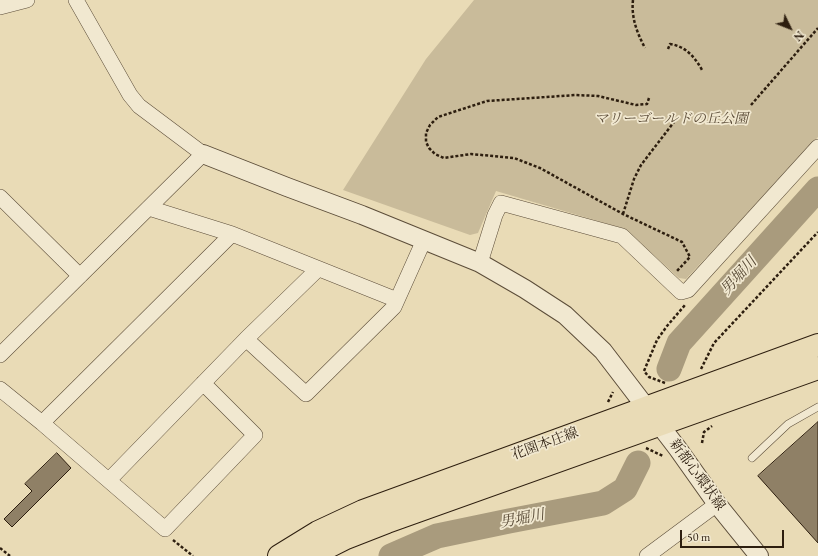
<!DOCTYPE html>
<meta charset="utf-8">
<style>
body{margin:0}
#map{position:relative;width:818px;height:556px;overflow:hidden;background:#e9dbb6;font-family:"EB Garamond",serif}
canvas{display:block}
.north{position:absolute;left:770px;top:8px;width:40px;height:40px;-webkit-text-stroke:3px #f1e8d0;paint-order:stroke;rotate:133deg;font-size:11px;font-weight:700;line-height:16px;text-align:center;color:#2d1e0f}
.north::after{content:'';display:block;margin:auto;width:14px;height:18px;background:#2d1e0f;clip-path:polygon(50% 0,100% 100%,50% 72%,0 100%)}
.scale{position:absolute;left:680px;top:530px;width:104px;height:18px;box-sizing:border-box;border:2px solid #2d1e0f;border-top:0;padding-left:5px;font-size:12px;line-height:14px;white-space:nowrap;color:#2d1e0f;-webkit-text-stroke:3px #f1e8d0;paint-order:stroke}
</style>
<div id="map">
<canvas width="818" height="556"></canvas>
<div class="north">N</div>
<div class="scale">50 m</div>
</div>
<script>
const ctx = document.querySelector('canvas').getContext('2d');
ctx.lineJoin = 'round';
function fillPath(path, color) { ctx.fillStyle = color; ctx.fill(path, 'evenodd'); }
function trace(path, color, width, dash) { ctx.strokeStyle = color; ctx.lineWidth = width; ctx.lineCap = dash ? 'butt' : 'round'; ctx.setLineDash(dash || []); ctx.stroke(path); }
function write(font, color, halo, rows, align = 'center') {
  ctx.font = font + ' "EB Garamond","Noto Serif JP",serif'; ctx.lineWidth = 3.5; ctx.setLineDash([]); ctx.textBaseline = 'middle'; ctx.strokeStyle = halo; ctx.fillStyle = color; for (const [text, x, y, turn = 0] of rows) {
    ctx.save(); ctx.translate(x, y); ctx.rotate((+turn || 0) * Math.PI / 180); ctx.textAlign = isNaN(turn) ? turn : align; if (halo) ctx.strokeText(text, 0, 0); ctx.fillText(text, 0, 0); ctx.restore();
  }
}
const green = new Path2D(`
 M474 0H818V137L686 279 679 278 625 229 496 191 478 233 470 235 343 190 426 59Z`);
const river = new Path2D(`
 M669 369 679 343 818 189
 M391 556 437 536 509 521 603 503 625 489 638 463`);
const building = new Path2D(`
 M818 422V543L758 476Z
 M57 453 71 468 12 527 4 519 32 491 25 484Z`);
const path = new Path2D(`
 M633 0C631 17 637 33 645 48
 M668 49 670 44C685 46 695 57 702 70
 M649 98 647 104 636 105 598 96 576 95 487 101 438 117 430 125 426 133V142L429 148 435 154 444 158 471 154 514 158 540 168 623 214 682 242 690 257 677 271
 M751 105 818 28
 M623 214 634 179 641 165 674 122
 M701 369 714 343 818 232
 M665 383 649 377 644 371 657 340 667 326 685 305
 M608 402 613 392
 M702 443 704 432 712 426
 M646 448 663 456
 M173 540 193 556
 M0 548 10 556`);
const service = new Path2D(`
 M752 458 788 424 818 407`);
const minor = new Path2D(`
 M0 7 27 0
 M0 197 80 276
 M149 208 232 234 397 300
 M480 263 495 215 501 203 622 236 681 292 688 290 818 147
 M246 339 306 394 394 307 424 240
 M0 355 203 154 139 106 130 95 76 0
 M0 389 42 423 165 529 255 435 203 383
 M42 423 232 234
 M109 480 246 339 318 269
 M647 556 717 504`);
const tertiary = new Path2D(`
 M203 154 287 187 362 215 480 263 525 289 565 315 603 351 678 449 717 504 759 556`);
const primary = new Path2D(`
 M279 556 318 532 363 511 818 345
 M310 556 346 538 387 522 818 368`);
const parkNames = [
 ["マリーゴールドの丘公園",671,119]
];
const streetNames = [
 ["花園本庄線",545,444,-20],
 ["新都心環状線",697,475,54]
];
const waterNames = [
 ["男堀川",739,276,-48],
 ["男堀川",522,519,-11]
];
fillPath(green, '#c9bb9a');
trace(river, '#a99b7d', 25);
fillPath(building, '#8f8066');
trace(building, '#2d1e0f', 1);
trace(service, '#5c4d39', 8);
trace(minor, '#5c4d39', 16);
trace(tertiary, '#5c4d39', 20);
trace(primary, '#2d1e0f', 24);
trace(path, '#2d1e0f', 2.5, [3, 2]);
trace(service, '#f1e8d0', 7);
trace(minor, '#f1e8d0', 15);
trace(tertiary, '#f1e8d0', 18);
trace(primary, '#e9dbb6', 22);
write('italic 14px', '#5c4d39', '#f1e8d0', parkNames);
write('14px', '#2d1e0f', '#f1e8d0', streetNames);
write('italic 15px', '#584a36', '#f1e8d0', waterNames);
</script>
